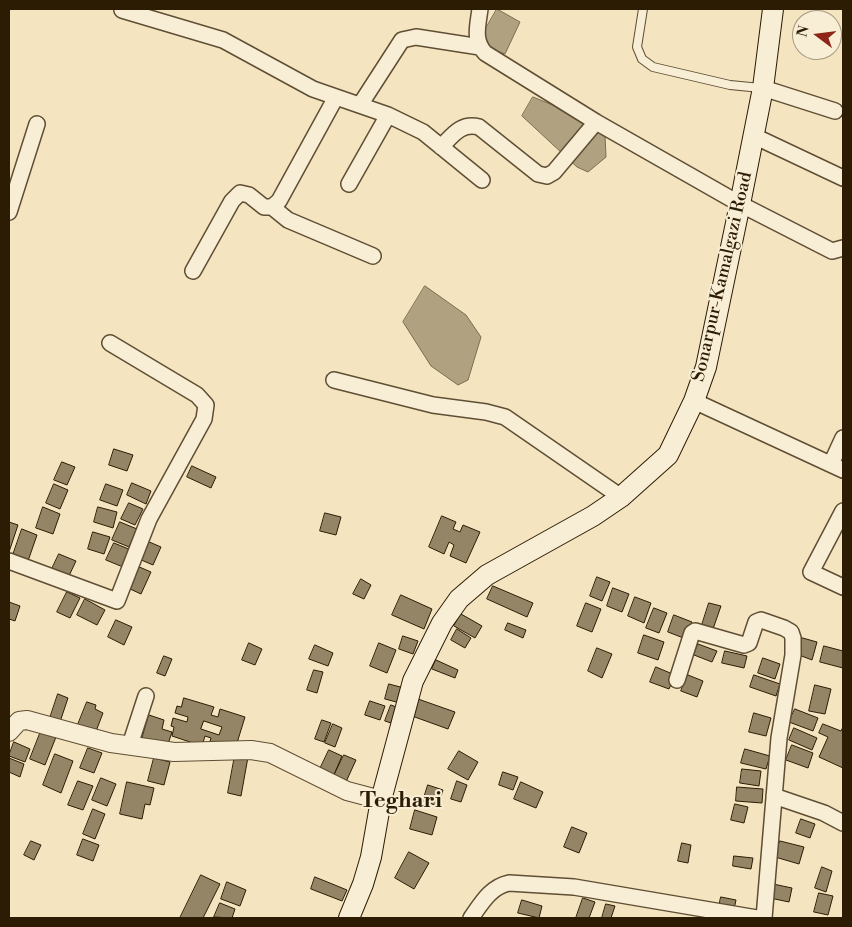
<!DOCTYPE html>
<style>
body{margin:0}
#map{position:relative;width:852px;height:927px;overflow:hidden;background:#f4e5c0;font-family:"Libre Bodoni",serif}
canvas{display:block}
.frame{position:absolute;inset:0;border:10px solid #2d1c04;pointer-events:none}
.north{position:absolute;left:792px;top:10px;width:50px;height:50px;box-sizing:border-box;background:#f8eed6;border:1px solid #a79a82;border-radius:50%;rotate:285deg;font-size:14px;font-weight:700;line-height:20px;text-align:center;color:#2d1c04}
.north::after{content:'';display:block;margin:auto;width:18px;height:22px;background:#8f2418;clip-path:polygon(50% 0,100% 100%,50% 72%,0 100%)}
</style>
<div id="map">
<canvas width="852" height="927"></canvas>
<div class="frame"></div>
<div class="north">N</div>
</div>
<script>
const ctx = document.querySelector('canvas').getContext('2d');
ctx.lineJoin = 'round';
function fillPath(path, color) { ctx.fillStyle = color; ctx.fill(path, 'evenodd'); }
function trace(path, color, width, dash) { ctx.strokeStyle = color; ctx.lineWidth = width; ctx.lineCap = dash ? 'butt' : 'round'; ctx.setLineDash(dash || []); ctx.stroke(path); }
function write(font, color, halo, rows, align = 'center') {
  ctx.font = font + ' "Libre Bodoni",serif'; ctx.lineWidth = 4; ctx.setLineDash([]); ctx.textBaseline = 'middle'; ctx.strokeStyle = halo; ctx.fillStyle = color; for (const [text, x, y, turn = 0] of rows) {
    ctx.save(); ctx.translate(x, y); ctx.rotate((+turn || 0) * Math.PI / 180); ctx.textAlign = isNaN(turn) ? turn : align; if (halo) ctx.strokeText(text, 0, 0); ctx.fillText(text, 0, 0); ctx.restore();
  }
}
const water = new Path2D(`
 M497 9 520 22 505 54 487 48 482 35Z
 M533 97 555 106 605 135 606 157 588 172 577 167 522 116Z
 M425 286 466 315 481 337 468 380 458 385 431 366 403 322Z`);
const building = new Path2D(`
 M114 449 133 455 127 471 109 465Z
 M62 462 75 467 67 485 54 480Z
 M192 466 216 477 211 488 187 477Z
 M132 483 151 491 146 504 127 495Z
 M54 484 68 490 60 509 46 503Z
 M106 484 123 490 117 506 100 500Z
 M129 503 143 509 135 525 121 519Z
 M43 507 60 514 53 534 36 528Z
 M98 507 117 512 113 528 94 522Z
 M325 513 341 517 336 535 320 531Z
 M442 516 456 522 453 529 460 532 463 525 480 532 466 563 450 556 454 545 449 542 444 554 429 547Z
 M9 522 18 525 9 552Z
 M120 522 137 529 129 547 112 540Z
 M22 529 37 535 28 561 13 555Z
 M93 532 110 537 104 554 88 549Z
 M147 541 161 547 153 565 139 559Z
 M114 543 131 550 123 567 106 560Z
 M59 554 76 561 67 580 50 573Z
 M137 566 151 572 141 594 128 588Z
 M597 577 610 582 602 601 590 596Z
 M361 579 371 585 364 599 353 594Z
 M493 586 533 603 527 617 487 599Z
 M613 588 629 594 622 612 607 606Z
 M67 592 80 598 70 618 57 612Z
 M401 595 432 609 424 629 392 615Z
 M635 597 651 603 644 623 628 616Z
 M85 599 105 610 97 625 77 615Z
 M9 602 20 606 15 621 9 619Z
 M586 603 601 609 592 632 577 626Z
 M709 603 721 606 713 629 702 625Z
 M654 608 667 613 659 633 646 628Z
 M461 614 482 626 475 638 454 626Z
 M674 615 692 622 686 639 668 632Z
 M116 620 132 627 124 645 108 637Z
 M508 623 526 630 523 638 505 630Z
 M457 629 471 638 465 648 451 640Z
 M644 635 664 642 658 660 638 653Z
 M403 636 418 641 413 654 399 649Z
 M799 637 817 642 812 660 799 655Z
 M249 643 262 649 255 665 242 660Z
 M379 643 396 650 387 673 370 666Z
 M698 644 717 651 712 662 694 655Z
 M315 645 333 653 328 666 309 659Z
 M824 646 843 651V668L820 662Z
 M597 648 612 654 602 678 588 671Z
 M725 651 747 656 744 668 722 663Z
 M164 656 172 659 165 676 157 673Z
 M763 658 780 664 775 679 758 673Z
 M436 660 458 670 455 678 432 669Z
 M656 667 675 675 669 689 650 682Z
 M314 670 323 672 317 693 307 690Z
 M688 675 703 681 697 697 681 691Z
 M754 675 780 684 776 696 750 687Z
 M389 684 404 688 400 703 385 699Z
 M815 685 831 689 825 714 809 711Z
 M58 694 68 698 59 725 49 721Z
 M184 698 214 707 211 715 218 717 220 709 245 717 237 743 208 748 211 738 205 736 202 746 172 736 174 727 171 726 173 718 187 722 188 717 175 713 177 706 181 707ZM204 721 222 727 219 735 201 729Z
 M418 699 455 712 448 729 412 716Z
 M370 701 385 706 380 720 365 715Z
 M87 702 96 705 95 709 103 713 95 734 77 727Z
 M391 705 399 708 394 724 385 721Z
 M795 709 818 718 813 731 789 722Z
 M754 713 771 718 766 736 749 732Z
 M149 715 164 720 162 729 172 732 167 747 142 739Z
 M322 720 331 723 324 742 315 739Z
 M333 724 342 728 335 747 325 743Z
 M823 724 841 731 843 727V768L819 757 828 737 819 733Z
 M794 728 817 738 812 750 789 740Z
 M41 731 56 737 45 765 30 759Z
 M14 742 30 749 25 762 9 756Z
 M792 745 813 753 808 768 786 760Z
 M88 748 102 753 94 773 80 768Z
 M745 749 770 756 766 769 741 763Z
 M329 750 342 756 333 777 319 771Z
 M459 751 478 762 468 780 448 769Z
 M55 754 73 761 61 793 43 785Z
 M235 755 248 757 241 796 228 793Z
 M344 755 356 760 345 784 333 778Z
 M9 758 24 764 20 777 9 772Z
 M154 758 170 762 164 785 148 781Z
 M742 769 761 771 759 786 740 783Z
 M503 772 518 777 513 790 499 785Z
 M101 778 116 784 107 806 92 800Z
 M78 781 93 786 83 810 68 805Z
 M457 781 467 785 461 802 451 799Z
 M127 782 154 788 150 805 145 804 142 819 120 814Z
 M521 782 543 792 536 808 514 799Z
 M428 785 443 790 438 806 423 801Z
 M737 787 763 789 762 803 736 801Z
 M735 804 748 807 744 823 731 820Z
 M93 809 105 814 95 839 83 834Z
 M415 810 437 817 432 835 410 829Z
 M801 819 815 824 810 838 796 833Z
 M572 827 587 833 579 853 564 847Z
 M83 839 99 845 93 861 77 855Z
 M31 841 41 845 34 860 24 855Z
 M780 841 804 847 799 864 775 857Z
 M682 843 691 845 688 863 678 861Z
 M409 852 429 863 414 889 395 878Z
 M734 856 753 858 751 869 733 866Z
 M822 867 832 871 826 892 815 888Z
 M201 875 220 884 203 918H180Z
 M315 877 347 890 342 901 311 889Z
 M227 882 246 890 240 906 221 899Z
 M773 884 792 888 789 902 770 898Z
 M819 893 833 896 828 915 814 912Z
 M721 897 736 900 733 914 718 911Z
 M583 898 595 902 589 918H576Z
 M522 900 542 906 539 918 518 913Z
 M220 903 235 909 232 918 214 917Z
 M606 904 615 906 611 918H602Z`);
const service = new Path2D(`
 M643 9 637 47 642 59 653 67 730 85 761 88`);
const minor = new Path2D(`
 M480 9C478 25 473 40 485 53L596 122 740 204 832 251 843 248
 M122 10 223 40 313 89 388 115 423 132 482 180
 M763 88 835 111
 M360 105 402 40 416 37 480 47
 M754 136 843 178
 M441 147C452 136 461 122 479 127L538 174 547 176 554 172 596 122
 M349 184 388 115
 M272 207 288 220 373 256
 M9 212 37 124
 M193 271 232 201 240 193 249 195 264 207H272L279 201 336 97
 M334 380 433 405 486 412 505 417 621 497
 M694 401 843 470
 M831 464 843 438
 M843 511 811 572 843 587
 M9 561 117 601 149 519 204 419 206 405 197 395 110 343
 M677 680 692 633 695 631 744 645 749 643 756 622 761 620 784 628 791 632 793 638V655L779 738 764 918
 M130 745 146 696
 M774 796 824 813 843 823
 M471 918C481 904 490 887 509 883L574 887 757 918`);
const tertiary = new Path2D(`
 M9 732 19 721 27 720 111 743 154 749 174 752 251 750 270 753 347 791 381 800`);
const secondary = new Path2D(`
 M349 918 363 884 371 857 381 800 413 681 442 623 459 599 487 575 593 516 621 497 668 455 694 401 706 367 740 204 763 88 773 9`);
const streetNames = [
 ["Sonarpur-Kamalgazi Road",723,277,-77]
];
const districtNames = [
 ["Teghari",401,802]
];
fillPath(water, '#b0a180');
trace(water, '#7c6c4e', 1);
fillPath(building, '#948566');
trace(building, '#2d1c04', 1);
trace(service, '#5f4e33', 10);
trace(minor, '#5f4e33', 18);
trace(tertiary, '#5f4e33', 20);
trace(secondary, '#2d1c04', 22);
trace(service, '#f8eed6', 8);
trace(minor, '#f8eed6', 15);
trace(tertiary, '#f8eed6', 18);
trace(secondary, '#f8eed6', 20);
write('18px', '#2d1c04', '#f8eed6', streetNames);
write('bold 22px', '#2d1c04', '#f8eed6', districtNames);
</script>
